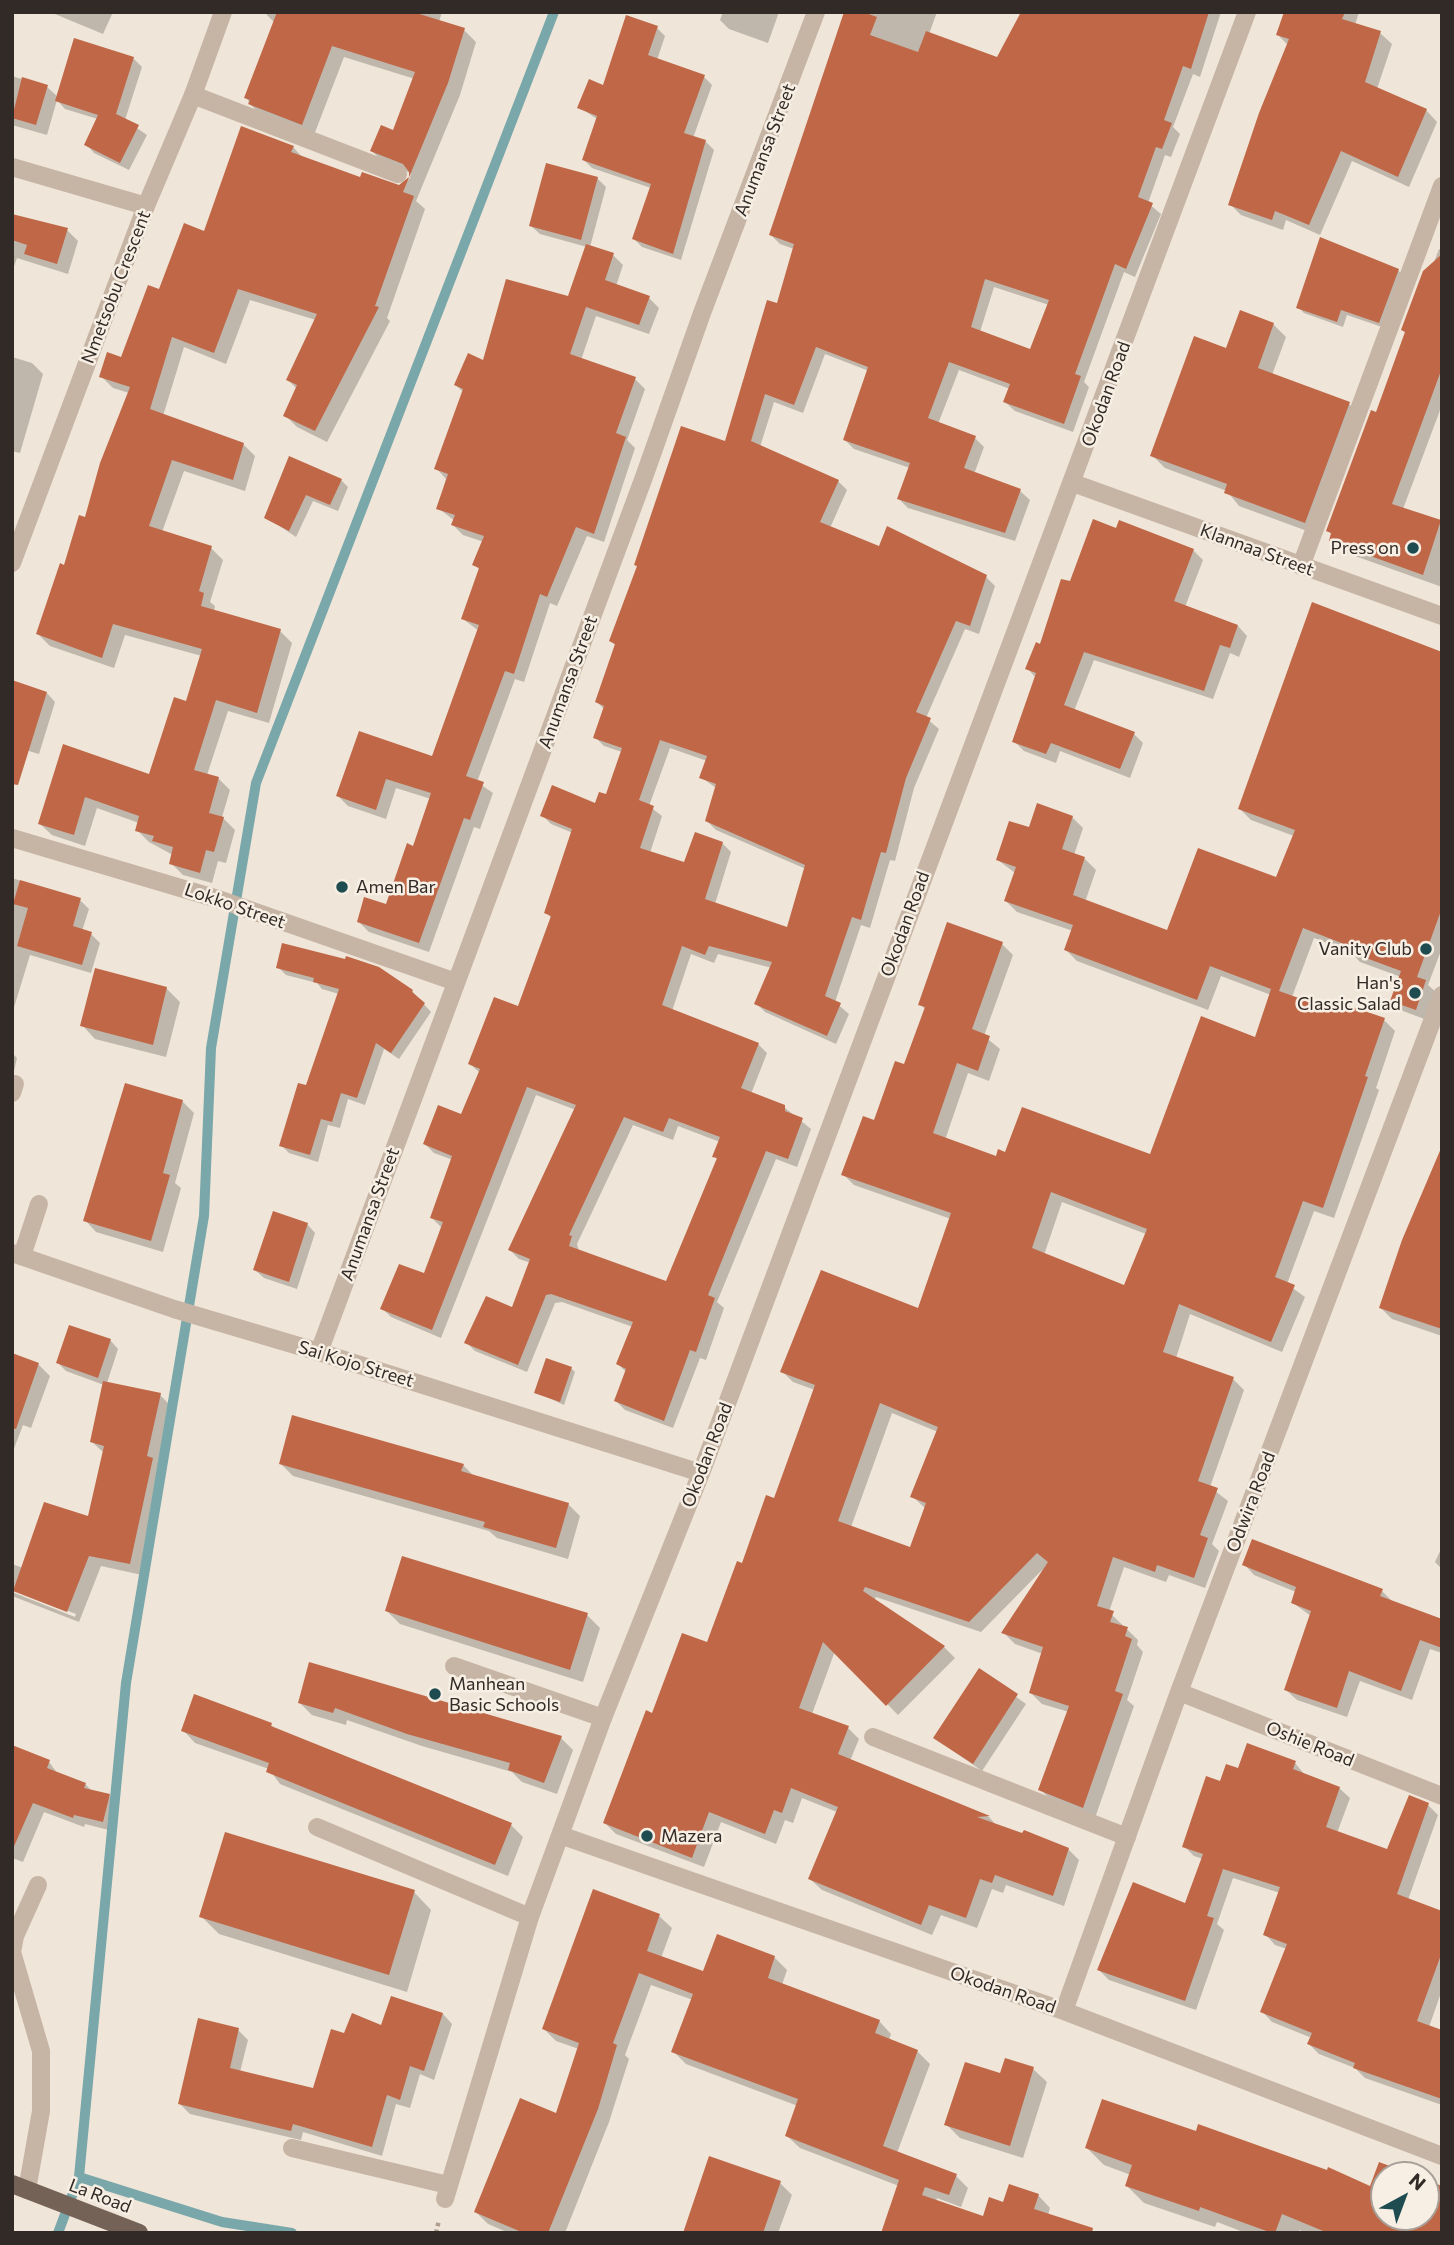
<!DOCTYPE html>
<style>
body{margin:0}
#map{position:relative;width:1454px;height:2245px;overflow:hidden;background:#efe5d8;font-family:Commissioner,sans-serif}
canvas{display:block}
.frame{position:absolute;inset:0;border:14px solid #322a26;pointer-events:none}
.north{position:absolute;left:1370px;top:2161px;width:70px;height:70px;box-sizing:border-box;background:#f7efe4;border:2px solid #a8a098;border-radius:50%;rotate:41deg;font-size:19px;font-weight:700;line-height:28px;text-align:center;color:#322a26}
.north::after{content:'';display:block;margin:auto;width:24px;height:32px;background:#1e4c51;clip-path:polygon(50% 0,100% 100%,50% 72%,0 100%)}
</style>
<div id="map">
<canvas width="1454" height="2245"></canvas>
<div class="frame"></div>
<div class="north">N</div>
</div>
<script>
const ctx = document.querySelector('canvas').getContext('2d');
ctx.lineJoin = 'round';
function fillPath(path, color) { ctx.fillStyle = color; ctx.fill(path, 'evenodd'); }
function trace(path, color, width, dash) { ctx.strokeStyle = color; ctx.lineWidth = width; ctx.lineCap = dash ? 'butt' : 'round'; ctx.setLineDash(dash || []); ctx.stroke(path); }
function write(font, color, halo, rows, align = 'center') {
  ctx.font = font + ' Commissioner,sans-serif'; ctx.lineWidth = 5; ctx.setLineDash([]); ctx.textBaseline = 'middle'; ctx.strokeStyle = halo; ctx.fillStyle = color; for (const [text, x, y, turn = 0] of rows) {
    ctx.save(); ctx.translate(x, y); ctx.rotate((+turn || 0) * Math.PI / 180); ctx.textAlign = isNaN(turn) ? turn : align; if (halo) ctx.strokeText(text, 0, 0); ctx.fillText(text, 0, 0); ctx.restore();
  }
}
const shadow = new Path2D(`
 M50 12H113L103 34Z
 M264 12H442L439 22 464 30 476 42 460 95 416 201 425 209 387 318 390 321 327 442 297 427 285 415 297 389 288 380 316 320 250 300 226 364 184 347 163 416 243 444 255 456 245 491 184 471 162 532 211 548 223 560 210 602 215 606 214 611 280 631 292 643 269 723 228 711 207 775 218 778 230 790 222 817 235 830 226 863 218 861 212 883 183 875 171 863 173 855 149 842 137 830 139 823 97 808 85 846 52 835 40 824 64 746 150 776 187 703 202 656 125 635 114 668 50 646 38 634 86 519 129 393 113 388 101 376 122 359 160 291 205 233 293 147 303 158 361 179 399 187 410 178 411 173 384 163 372 151 394 132 415 79 344 57 314 135 262 116 250 104 246 97 275 23Z
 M723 12H779L768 43 729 29 720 20Z
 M846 12H937L929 34 998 59 1023 12H1221L1200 77 1193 74 1173 127 1180 134 1171 157 1165 155 1148 203 1161 214 1135 277 1124 272 1084 382 1089 387 1073 432 1015 411 1005 402 1010 389 959 370 938 424 975 438 984 447 974 474 1020 491 1030 500 1015 541 908 508 899 499 910 468 854 449 845 440 869 371 825 354 803 413 774 402 760 447 838 481 847 490 830 528 880 548 986 577 995 586 979 634 965 629 926 718 939 729 914 788 895 861 890 860 870 928 861 925 835 1002 849 1014 836 1044 765 1012 756 1003 772 968 718 954 714 963 691 954 672 1011 758 1044 767 1053 751 1094 784 1107 811 1129 797 1167 776 1159 717 1302 724 1308 706 1360 700 1358 673 1428 625 1410 616 1401 627 1373 618 1364 633 1327 562 1302 555 1303 527 1372 475 1351 466 1342 513 1309 531 1263 519 1259 510 1250 576 1110 536 1095 441 1338 391 1317 382 1308 426 1276 441 1227 432 1218 453 1160 434 1153 425 1144 462 1116 480 1073 470 1064 519 1008 552 919 546 912 573 833 551 824 542 815 596 805 607 796 622 752 604 746 595 737 605 710 597 702 616 646 611 641 726 443 779 305 794 249 780 244 771 235ZM994 287 1049 305 1031 352 980 332ZM670 748 707 761 701 777 716 788 707 821 716 830 806 869 789 929 715 904 731 852 722 843 685 864 650 853 662 816 649 806ZM633 1125 673 1140 678 1126 720 1142 714 1156 718 1160 667 1283 579 1251 577 1244Z
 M1286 12H1359L1355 25 1380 33 1392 44 1377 89 1426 110 1437 122 1409 187 1352 161 1320 235 1286 220 1283 230 1241 215 1230 204 1288 45 1278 35Z
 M657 28 665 36 657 60 704 77 712 85 693 138 706 142 714 150 681 260 642 247 634 239 651 188 592 168 584 160 597 119 579 107 604 87Z
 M133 58 142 67 125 120 147 135 129 170 94 153 86 144 98 119 65 109 57 100 47 135 12 125V76L47 87 58 97Z
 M597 178 606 187 590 247 613 255 623 265 616 286 649 298 659 308 649 334 596 316 581 360 635 379 645 389 627 440 635 448 604 542 587 536 557 606 550 603 524 682 515 679 477 782 493 793 480 829 474 827 429 952 369 932 359 922 387 906 414 848 431 799 396 788 386 819 348 806 338 796 433 759 479 631 463 619 480 570 474 564 484 542 463 535 453 525 455 521 438 508 446 479 436 468 463 392 456 385 569 298 587 247 540 234 531 226Z
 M12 215 67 230 78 241 68 274 17 258 12 272Z
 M1439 249 1442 250V405L1403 509 1442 522V587L1341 551 1331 540 1333 535 1328 531 1377 414Z
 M1398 270 1404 277 1385 328 1347 315 1343 327 1304 313 1298 307Z
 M1273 324 1286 337 1272 375 1349 404 1362 417 1318 535 1239 506 1227 491 1165 468 1152 455 1228 351Z
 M12 357 32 363 43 374 20 453 12 451Z
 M290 458 341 480 348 487 338 511 313 501 296 537 266 517Z
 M1117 530 1193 550 1203 560 1185 607 1238 626 1247 636 1239 657 1230 653 1213 699 1094 660 1074 711 1134 734 1143 743 1130 778 1060 751 1056 763 1024 751 1014 741 1036 678 1027 668 1071 584Z
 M1442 659V948L1428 985 1437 993 1427 1020 1403 1011 1392 1000 1401 977 1360 962 1351 952 1314 938 1292 997 1336 1013 1384 1020 1395 1031 1376 1088 1379 1090 1334 1218 1314 1211 1287 1284 1305 1297 1282 1352 1190 1314 1176 1358 1233 1379 1244 1390 1210 1487 1228 1501 1212 1544 1219 1551 1205 1588 1169 1575 1166 1582 1124 1567 1109 1612 1138 1640 1137 1645 1143 1652 1127 1700 1134 1706 1095 1818 1052 1801 1040 1789 1069 1712 1042 1704 1031 1693 1043 1654 1015 1644 1004 1633 1043 1569 981 1632 876 1597 874 1601 944 1647 955 1658 898 1715 835 1651 812 1714 848 1728 859 1739 850 1761 989 1817 997 1826 1068 1849 1079 1860 1064 1906 1006 1885 1003 1893 992 1889 977 1928 941 1915 932 1935 822 1890 810 1879 837 1812 802 1798 793 1823 785 1820 776 1844 721 1822 704 1867 616 1834 605 1823 653 1715 708 1645 775 1500 815 1390 793 1382 782 1371 919 1310 951 1219 854 1185 843 1174 905 1066 926 1010 920 1004 1002 944 1013 955 984 1036 1000 1049 989 1081 968 1073 945 1140 997 1158 1006 1154 1151 1157 1256 1039 1271 995 1221 976 1208 1010 1077 961 1066 950 1073 931 1017 912 1006 901 1015 873 998 860 1030 830 1072 817 1083 828 1074 855 1085 859 1096 870 1085 902 1168 933 1277 880 1294 836 1251 820 1240 809ZM1062 1202 1146 1234 1125 1287 1044 1255ZM892 1413 938 1432 913 1497 926 1509 911 1549 851 1527Z
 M47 693 55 702 39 754 15 747Z
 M12 878 80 900 89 909 82 931 91 934 100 943 91 973 30 955 12 1014Z
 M278 967 412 991 431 1012 399 1059 384 1049 365 1105 348 1099 340 1128 328 1125 318 1162 289 1153 281 1145 307 1087 339 994 322 989 317 983 286 975Z
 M166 988 180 1002 166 1057 95 1039 82 1025Z
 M12 1053 17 1058 12 1080Z
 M182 1101 194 1113 175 1183 181 1188 163 1252 96 1232 85 1220Z
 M1442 1188V1336L1392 1319 1381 1308Z
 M307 1224 315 1233 297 1289 264 1278 255 1270Z
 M110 1340 118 1349 107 1383 160 1395 171 1406 158 1465 164 1471 142 1575 101 1566 79 1622 12 1596V1592L75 1617 76 1614 12 1589V1564L23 1568 90 1519 104 1453 92 1442 104 1385 66 1371 58 1363Z
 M12 1353 38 1364 50 1376 31 1428 23 1425 12 1454Z
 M571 1368 575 1372 564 1405 536 1392Z
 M281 1464 463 1465 475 1477 568 1504 580 1516 568 1559 497 1538 489 1531 293 1476Z
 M1442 1547V1569L1435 1562Z
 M1244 1564 1382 1591 1392 1601 1442 1621V1653L1430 1649 1412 1700 1360 1681 1347 1717 1297 1700 1286 1690 1311 1616 1293 1603 1296 1592 1254 1575Z
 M387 1611 587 1615 600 1628 583 1682 400 1624Z
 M979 1670 1026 1704 982 1771 935 1738Z
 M300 1703 561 1738 573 1750 557 1794 522 1782 512 1772 422 1746 347 1720 346 1725 312 1715Z
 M271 1725 276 1730 511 1825 523 1837 508 1876 280 1784 269 1769 195 1743 183 1730Z
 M12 1747 49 1762 58 1774 85 1784 93 1792 109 1796 119 1806 113 1831 85 1824 84 1827 44 1812 23 1862 12 1858Z
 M1295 1763 1305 1775 1339 1788 1350 1798 1337 1833 1388 1851 1428 1805 1438 1815 1408 1900 1442 1913V1990L1429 2027 1442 2031V2105L1365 2078 1355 2068 1319 2054 1309 2044 1312 2038 1272 2022 1262 2011 1287 1949 1275 1945 1265 1934 1280 1893 1233 1878 1217 1924 1224 1930 1196 2010 1109 1980 1099 1970 1187 1905 1203 1859 1194 1856 1184 1846 1221 1783 1239 1770Z
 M414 1892 431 1910 407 1992 219 1934 201 1916Z
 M659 1916 672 1928 661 1958 704 1973 774 1957 787 1970 782 1985 879 2021 891 2034 889 2040 917 2051 930 2064 897 2153 956 2176 968 2188 961 2207 937 2198 936 2202 984 2219 1004 2204 1038 2195 1050 2208 1048 2215 882 2233 899 2186 800 2148 787 2136 798 2106 686 2064 674 2052 693 2000 651 1985 625 2055 629 2059 609 2122 565 2233H509L488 2224 476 2212 557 2115 579 2049 556 2041 544 2029Z
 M443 2014 452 2024 434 2080 420 2074 410 2108 396 2104 382 2156 303 2132 301 2140 190 2114 180 2104 238 2030 248 2040 240 2072 314 2090 345 2035Z
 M1033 2069 1047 2082 1023 2158 960 2138 946 2124Z
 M1087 2148 1371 2188 1380 2164 1409 2175H1384V2217H1426V2182L1442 2233H1307L1299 2230 1298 2233H1246L1217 2222 1215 2227 1144 2203 1127 2186 1131 2175 1104 2165Z
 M780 2183 792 2195 778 2233H685Z`);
const stream = new Path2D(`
 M79 2177 222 2222 292 2233
 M58 2233 79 2177 126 1683 204 1216 211 1048 256 783 554 12`);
const building = new Path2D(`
 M277 12H413L465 28 448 83 403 192 414 196 375 306 379 307 315 431 283 416 297 385 286 380 317 314 238 289 214 353 172 337 150 409 244 443 233 480 172 460 149 526 212 546 199 591 204 593 201 606 281 629 257 713 216 700 194 770 219 777 209 813 224 817 214 852 206 850 200 873 169 864 173 847 152 841 154 836 135 831 139 816 85 797 74 835 38 824 63 744 149 774 174 697 186 701 202 649 113 624 102 658 36 634 60 563 64 565 79 515 85 517 100 463 130 387 99 377 107 352 121 357 148 285 159 289 184 223 204 231 241 126 294 146 291 152 360 177 362 172 399 185 409 177V172L403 164 370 151 381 125 393 130 415 72 332 46 302 125 248 104 250 100 244 98Z
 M844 12H863L877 17 870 35 918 52 926 31 997 57 1021 12H1209L1191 69 1183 66 1164 120 1172 123 1162 149 1156 147 1138 197 1153 203 1126 269 1115 264 1075 374 1081 376 1064 424 1003 402 1010 384 949 362 928 418 976 436 964 468 1021 489 1005 533 897 499 910 463 843 440 868 367 816 347 794 405 765 394 751 441 839 480 820 522 879 546 887 526 987 575 970 626 956 621 916 712 931 718 906 778 886 853 881 852 861 920 852 917 825 996 841 1003 827 1036 754 1004 772 962 709 946 705 955 682 946 662 1005 759 1043 741 1088 785 1105V1111L803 1118 788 1159 766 1151 708 1295 715 1298 696 1352 690 1350 664 1421 614 1401 626 1369 616 1364 633 1322 551 1294 546 1295 518 1365 464 1343 486 1296 512 1307 530 1259 508 1250 576 1105 527 1087 432 1330 380 1309 399 1264 424 1273 443 1222 430 1218 452 1156 423 1144 438 1105 461 1114 480 1069 468 1064 494 997 518 1006 551 916 544 913 572 829 540 816 552 785 595 803 599 792 606 794 622 748 593 738 604 706 595 702 615 644 609 641 637 566 634 565 681 426 725 441 767 300 777 303 794 244 769 235ZM985 279 1049 300 1030 349 971 327ZM660 740 707 756 699 778 716 784 705 821 805 865 787 927 705 899 723 842 695 832 684 862 640 848 654 806 639 800ZM624 1117 663 1132 669 1118 720 1137 712 1157 717 1158 666 1281 569 1246 572 1236 569 1235Z
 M1284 12H1345L1342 19 1381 31 1365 82 1427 109 1398 177 1341 151 1309 225 1275 211 1272 220 1228 205 1259 113 1289 39 1276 35Z
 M626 15 658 26 648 55 705 75 684 133 706 140 673 254 632 239 651 184 582 160 597 116 577 108 589 79 603 85Z
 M74 38 134 57 116 114 139 125 120 163 84 145 98 115 55 101Z
 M22 77 48 85 36 125 12 118Z
 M546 163 598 177 581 240 529 226Z
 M12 214 68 228 57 264 24 254 27 245 12 240Z
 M1320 237 1399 269 1379 323 1341 310 1337 322 1296 308Z
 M586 244 614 253 605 280 650 296 639 325 586 307 570 354 636 377 616 433 626 437 594 534 576 527 547 597 540 594 514 674 505 671 466 776 484 782 470 820 464 818 419 943 357 922 364 897 386 904 407 843 413 846 431 793 386 779 376 810 336 796 359 731 432 756 479 625 461 619 479 568 472 565 484 536 451 525 455 515 436 509 448 474 434 469 463 389 454 385 468 353 483 360 506 279 568 296Z
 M1442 254V368L1392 504 1441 520 1423 575 1329 541 1331 533 1326 531 1371 410 1376 412 1405 332 1401 330 1423 271Z
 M1240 310 1274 323 1258 368 1350 402 1305 523 1224 493 1227 484 1150 456 1194 336 1226 348Z
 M289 456 342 479 330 505 306 495 289 531 264 518Z
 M1093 519 1116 528 1119 520 1194 549 1174 601 1238 625 1230 648 1220 645 1204 691 1084 652 1064 705 1135 732 1120 769 1051 743 1046 754 1012 742 1036 673 1025 669 1036 642 1040 644 1061 579 1070 581Z
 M1312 602 1442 652V908L1417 977 1426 980 1416 1010 1390 1001 1401 971 1347 951 1349 946 1303 928 1279 991 1335 1011 1338 1002 1385 1018 1365 1076 1368 1077 1323 1208 1303 1201 1275 1277 1295 1285 1271 1342 1179 1304 1163 1352 1234 1377 1198 1481 1218 1488 1200 1535 1208 1538 1194 1578 1157 1565 1155 1572 1113 1557 1097 1606 1114 1611 1110 1622 1128 1627 1125 1636 1132 1639 1115 1691 1123 1694 1083 1808 1038 1790 1069 1706 1029 1693 1043 1647 1001 1633 1048 1562 1037 1553 969 1622 865 1587 863 1591 945 1646 886 1706 823 1642 799 1708 849 1726 838 1754 990 1816 977 1817 1022 1833 1024 1830 1069 1848 1053 1896 995 1875 992 1883 980 1879 966 1918 929 1905 921 1925 808 1879 838 1807 791 1788 782 1813 774 1810 765 1834 709 1812 692 1858 603 1823 646 1710 652 1713 682 1633 707 1642 737 1561 742 1563 766 1495 774 1498 815 1385 780 1372 821 1270 918 1308 951 1213 841 1175 863 1116 874 1120 895 1061 904 1064 925 1007 918 1005 947 922 1003 942 972 1029 990 1036 978 1071 957 1063 933 1133 996 1156 998 1149 1005 1152 1022 1107 1150 1154 1201 1016 1255 1037 1271 989 1210 966 1197 1000 1064 950 1073 925 1004 901 1016 867 996 860 1009 821 1029 827 1037 803 1073 816 1062 849 1085 857 1073 895 1167 930 1198 848 1276 877 1295 830 1238 809ZM1051 1192 1147 1229 1124 1285 1032 1248ZM880 1403 938 1427 910 1497 926 1503 910 1547 838 1521Z
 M12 680 47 692 18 785 12 784Z
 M20 880 81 898 73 926 92 932 82 965 17 946 28 908 13 904Z
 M282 943 345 959 346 956 379 967 413 990 412 992 425 1003 391 1053 376 1043 357 1098 341 1093 332 1122 321 1119 310 1155 279 1146 298 1083 306 1085 339 989 313 982 314 978 276 968Z
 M95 968 167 987 153 1045 80 1026Z
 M125 1083 183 1100 163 1173 170 1175 151 1241 83 1221Z
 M1442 1146V1329L1379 1308 1402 1240Z
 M273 1211 308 1223 289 1282 253 1270Z
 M69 1325 111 1339 98 1378 56 1363Z
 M12 1353 39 1363 16 1429 12 1428Z
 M546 1358 572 1367 560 1402 534 1393Z
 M103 1381 161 1393 147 1456 153 1458 130 1564 89 1556 67 1612 13 1591 44 1502 88 1516 104 1446 90 1442Z
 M292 1415 464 1464 461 1471 569 1503 556 1548 483 1527 485 1522 279 1464Z
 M1252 1539 1383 1589 1380 1596 1442 1619V1648L1420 1640 1401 1691 1349 1671 1337 1708 1284 1690 1311 1611 1291 1603 1296 1587 1242 1565Z
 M402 1556 588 1613 570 1670 385 1611Z
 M309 1662 562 1736 544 1783 508 1770 510 1763 407 1734 335 1708 333 1713 298 1703Z
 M979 1668 1018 1694 973 1764 933 1738Z
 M194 1694 272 1723 271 1726 512 1823 495 1865 266 1772 269 1763 181 1731Z
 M1247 1743 1296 1761 1293 1769 1340 1787 1326 1827 1387 1849 1409 1795 1429 1803 1397 1894 1442 1911V1952L1417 2021 1442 2030V2099L1353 2068 1355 2063 1307 2044 1312 2033 1260 2012 1287 1944 1263 1935 1280 1887 1223 1869 1207 1916 1214 1918 1185 2001 1097 1970 1133 1882 1185 1903 1203 1854 1182 1847 1206 1776 1220 1781 1226 1764 1238 1768Z
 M12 1745 50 1760 47 1768 86 1783 84 1788 110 1794 103 1822 74 1815 73 1818 33 1803 12 1851Z
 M225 1832 415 1890 389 1975 199 1917Z
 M593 1889 660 1914 647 1951 703 1971 717 1934 775 1956 768 1978 880 2020 875 2033 918 2050 883 2146 957 2174 949 2195 925 2187 922 2195 983 2216 989 2197 1003 2202 1009 2184 1039 2194 1034 2209 1093 2228 1092 2233H881L899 2180 785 2136 798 2099 671 2052 693 1994 639 1973 613 2043 617 2045 598 2109 548 2233H524L474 2212 520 2098 556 2113 579 2043 542 2029Z
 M391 1996 443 2013 424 2071 410 2066 400 2100 387 2095 372 2147 293 2124 291 2131 178 2104 198 2018 239 2028 230 2068 313 2088 331 2029 344 2033 352 2013 381 2025Z
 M1005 2058 1034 2067 1010 2146 944 2125 965 2062 1000 2073Z
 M1102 2099 1196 2131 1198 2124 1327 2170 1328 2167 1370 2186 1379 2162 1414 2175H1384V2217H1426V2180L1442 2186V2233H1328L1282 2214 1275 2233H1272L1200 2207 1199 2211 1125 2186 1132 2165 1085 2148Z
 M709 2156 781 2181 763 2233H683Z`);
const path = new Path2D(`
 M436 2233 439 2220`);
const lane = new Path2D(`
 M193 95 398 174
 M12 1093 15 1084
 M22 1256 39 1204
 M454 1666 603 1718
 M873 1737 1127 1837
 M317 1827 530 1917
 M292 2148 448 2185
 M27 2190 41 2111V2051L12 1952 15 1936 38 1885`);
const street = new Path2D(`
 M12 167 146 206
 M1073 483 1442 616
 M12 563 146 206 193 95 223 12
 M1301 566 1442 186
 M12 838 221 900 456 982
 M12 1253 174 1309 319 1352 701 1473
 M319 1352 644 477 702 313 816 12
 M1179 1692 1442 1796
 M560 1835 1064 2011 1442 2156
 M1064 2011 1179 1692 1442 995
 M445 2199 530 1917 603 1718 701 1473 1247 12`);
const primary = new Path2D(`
 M12 2184 139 2233`);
const markers = [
 [1413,548,7,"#1e4c51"],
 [342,887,7,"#1e4c51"],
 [1426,949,7,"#1e4c51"],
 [1415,993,7,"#1e4c51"],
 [435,1694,7,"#1e4c51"],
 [647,1836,7,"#1e4c51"]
];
const streetNames = [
 ["Anumansa Street",765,150,-69],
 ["Nmetsobu Crescent",116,287,-69],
 ["Okodan Road",1106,394,-70],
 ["Klannaa Street",1257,550,20],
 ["Anumansa Street",568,682,-70],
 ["Lokko Street",235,906,19],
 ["Okodan Road",905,924,-70],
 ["Anumansa Street",370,1214,-70],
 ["Sai Kojo Street",356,1364,17],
 ["Okodan Road",707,1455,-69],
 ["Odwira Road",1251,1502,-69],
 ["Oshie Road",1310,1744,22],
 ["Okodan Road",1003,1990,19],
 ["La Road",100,2196,21]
];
const poiNames = [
 ["Press on",1399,548],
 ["Amen Bar",356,887,"left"],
 ["Vanity Club",1412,949],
 ["Han's",1401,983],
 ["Classic Salad",1401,1004],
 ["Manhean",449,1684,"left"],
 ["Basic Schools",449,1705,"left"],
 ["Mazera",661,1836,"left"]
];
fillPath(shadow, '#0003');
trace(stream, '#79a7aa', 10);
fillPath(building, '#bf6746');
trace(path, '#b29f8f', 4.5, [3.5, 3.5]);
trace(lane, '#c6b5a5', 18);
trace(street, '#c6b5a5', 18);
trace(primary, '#746257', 18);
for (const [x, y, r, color] of markers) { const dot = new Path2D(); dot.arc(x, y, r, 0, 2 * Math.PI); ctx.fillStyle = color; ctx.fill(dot); trace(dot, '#f7efe4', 2.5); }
write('18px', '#322a26', '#f7efe4', streetNames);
write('18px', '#322a26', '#f7efe4', poiNames, 'right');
</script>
